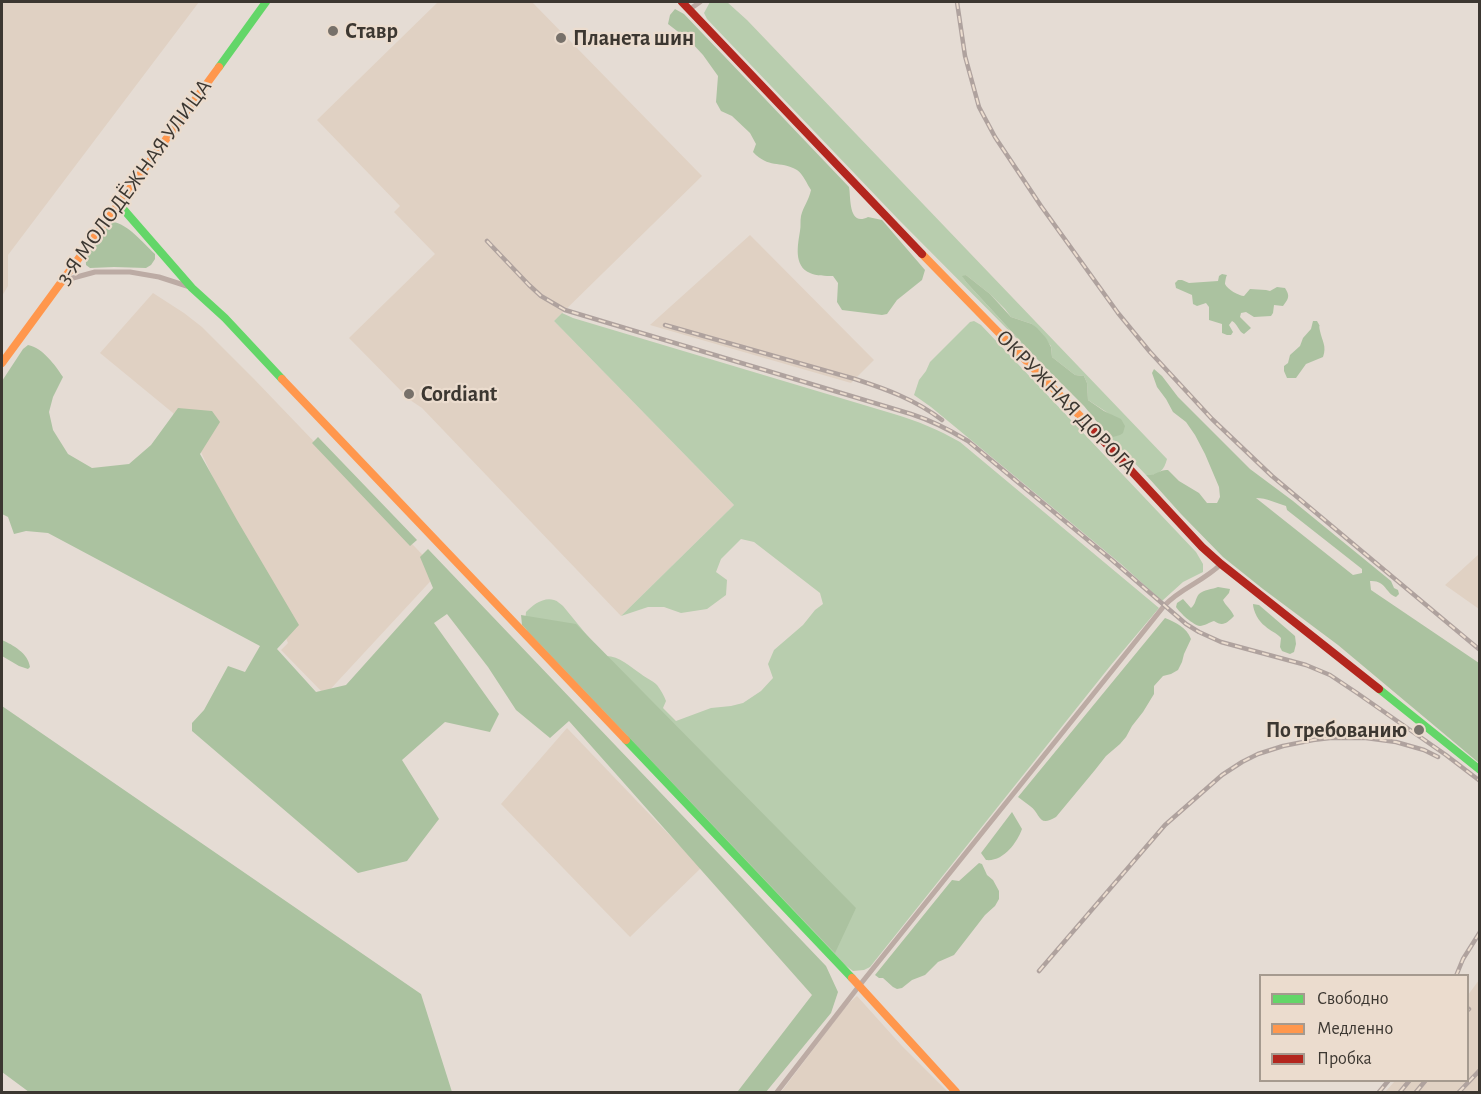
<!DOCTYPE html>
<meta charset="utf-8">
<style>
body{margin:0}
#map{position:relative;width:1481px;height:1094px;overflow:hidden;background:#e5dcd4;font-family:"Alegreya Sans",sans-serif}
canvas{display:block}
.frame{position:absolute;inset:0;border:3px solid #3c3731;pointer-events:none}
.legend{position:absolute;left:1259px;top:974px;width:210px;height:108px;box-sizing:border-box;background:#ebdcce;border:2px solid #a59a8f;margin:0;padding:8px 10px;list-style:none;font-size:18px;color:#3c3731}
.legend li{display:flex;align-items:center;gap:12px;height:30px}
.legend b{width:30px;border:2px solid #a59a8f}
</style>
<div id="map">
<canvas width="1481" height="1094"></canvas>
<div class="frame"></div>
<ul class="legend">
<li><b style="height:8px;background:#63d668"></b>Свободно</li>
<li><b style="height:8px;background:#ff974d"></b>Медленно</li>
<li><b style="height:8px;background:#b3261e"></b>Пробка</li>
</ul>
</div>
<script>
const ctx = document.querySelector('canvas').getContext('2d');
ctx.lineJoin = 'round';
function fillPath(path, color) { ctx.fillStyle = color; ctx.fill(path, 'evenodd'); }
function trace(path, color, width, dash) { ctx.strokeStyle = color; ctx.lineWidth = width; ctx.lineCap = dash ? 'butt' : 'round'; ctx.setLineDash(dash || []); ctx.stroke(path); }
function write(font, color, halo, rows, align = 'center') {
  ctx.font = font + ' "Alegreya Sans",sans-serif'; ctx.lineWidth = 4.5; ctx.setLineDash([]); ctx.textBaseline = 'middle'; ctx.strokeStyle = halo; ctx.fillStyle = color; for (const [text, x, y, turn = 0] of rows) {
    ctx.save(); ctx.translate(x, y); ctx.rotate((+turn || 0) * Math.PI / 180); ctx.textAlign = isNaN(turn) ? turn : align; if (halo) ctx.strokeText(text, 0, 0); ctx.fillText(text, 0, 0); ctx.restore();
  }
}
const built = new Path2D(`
 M2 2H199L8 255V286L2 296Z
 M438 2H532L702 176 554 321 734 505 621 616 422 408 410 400 349 338 435 254 394 212 400 206 317 120Z
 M750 235 874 360 851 383 650 325Z
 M153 293 184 313 202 327 254 379 439 572 325 695 281 650 288 643 270 599 200 450 195 453 173 413 100 353Z
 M1479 554V609L1445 585Z
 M567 728 701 868 630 937 501 804Z
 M1479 980V1092H1385L1395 1081 1468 1080V995Z
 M857 996 902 1046 948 1092H781L840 1014 850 1002Z`);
const green = new Path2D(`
 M710 2H727L747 20 1167 459C1164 471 1158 476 1146 475L1106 433 1113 437 1111 415 1088 400 1087 383 1084 376 1075 375 1052 357 1051 346 1032 324 1011 317 1005 309 990 294 966 275 963 277 966 282 1036 358 897 218 707 19 704 13Z
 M562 313 573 318 894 414C918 421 939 430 960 442L1159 608 1111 665 870 967 864 970 853 971 837 959 527 632 525 623 526 612C533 605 543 597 554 600 558 601 560 604 563 606L604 656C619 655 629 666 641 674 646 678 652 680 657 685 661 690 664 696 666 701L663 708 676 721 711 708 731 706 743 703 761 691 773 678 768 664 774 650 803 625 815 610 823 604 820 593 754 542 741 539 721 559 716 572 727 580 726 595 707 609 681 613 664 607H648L621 616 734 505 554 321Z
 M974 321 981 325 1196 552 1203 564V572L1183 582 1162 601 1121 564 931 407 914 395 919 380 926 371 930 362 970 322Z`);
const forest = new Path2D(`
 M675 9 684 14 849 187C851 197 848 227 868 217L882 220 925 270 922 280 897 300 887 314 882 315 842 310 837 302 838 283 833 276C826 276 816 276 810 273 793 266 798 244 800 231 801 226 800 221 801 216 803 207 809 200 811 190 807 184 803 174 797 170 779 160 769 169 753 152L756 144 750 133 732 116 721 111 716 102 718 76 703 55 690 41 668 24 670 15Z
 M113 222C128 224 144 244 155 254V259L151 265 146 268 114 267 90 268 86 265C85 252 103 230 113 222Z
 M1222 274 1227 275C1226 276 1225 283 1225 284 1227 289 1239 296 1244 296L1250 289 1266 290 1270 291 1277 287 1285 288C1290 296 1289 298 1283 306L1274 305 1273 313 1271 316 1254 317 1246 312 1241 313 1240 317 1251 328 1244 334C1238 331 1238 324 1232 321L1229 325 1233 332 1231 335H1227L1222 333V324L1209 320V307L1206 303 1197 306 1193 304 1192 295 1176 288 1175 283 1178 280H1182L1189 283 1218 281 1219 276Z
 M966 275 990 294 1011 317 1032 324 1037 328 1046 338 1051 347 1052 357 1075 375 1084 376 1087 383 1088 400 1104 411 1121 419 1125 426 1123 433 1120 435 1113 437 1106 433 1084 406 1036 358 966 282 962 276Z
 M1313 321H1317C1322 330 1318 321 1320 331 1322 341 1327 346 1323 357L1306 364 1296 378H1287L1284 371V366L1288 363 1290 355 1300 346 1303 338 1311 329Z
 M28 345C43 348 55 365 63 377L53 397 49 412 53 430 68 454 92 468 129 464 151 445 178 408 212 411 220 422 200 454 237 520 299 625 277 649 316 692 346 685 433 588 420 557 428 549 826 966 838 992 831 1013 766 1092H739L738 1091 812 995 569 721 550 738 516 710 488 667 447 614 434 623 499 714 490 732 445 722 402 760 439 819 407 861 358 873 192 731V723L204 710 228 666 245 672 260 646 48 533 26 531 14 534 8 517 2 514V381L23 349Z
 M1154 369 1162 376 1178 397 1250 469 1293 501 1391 581 1394 588 1398 590 1399 594 1396 597C1385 593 1386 580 1370 581L1371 590 1479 663V763L1338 645 1263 589 1223 557 1181 514 1146 475C1156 476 1160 469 1168 470L1179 481 1199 493 1207 503H1217L1220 497 1219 487 1205 454 1195 435 1186 422 1173 412 1166 399 1157 387 1152 373ZM1256 498C1267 498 1276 503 1286 506L1287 510 1362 569V573L1353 575Z
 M318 437 417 540 410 546 312 443Z
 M1218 587 1230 589 1229 593 1223 600C1225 605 1231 609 1234 616 1227 623 1223 627 1214 621 1210 622 1204 626 1200 626 1193 625 1180 613 1176 607L1177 603 1183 599 1191 608C1196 604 1195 599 1199 594 1203 590 1213 589 1218 587Z
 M1253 604 1259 605 1295 636 1296 644 1294 652 1290 654 1282 651 1280 647 1281 638C1277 633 1270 631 1265 626 1259 622 1253 611 1253 604Z
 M521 615 576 624 856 908 835 953 522 625Z
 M1165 618C1177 623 1186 627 1191 639L1184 654 1182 662 1178 670 1171 674 1163 676 1154 686V694L1143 712 1132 726 1126 737 1120 744 1106 756 1095 770 1056 817C1038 828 1041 814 1030 806 1026 803 1022 800 1018 797Z
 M2 640C13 645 28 653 30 667L28 669 19 666 2 656Z
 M2 706 421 994 452 1092H29L2 1072Z
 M1012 812 1022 829C1017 843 1003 862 986 860L981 853Z
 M979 863 982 864 987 875 993 880 999 891V899L995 906 985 915 954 955 938 962 925 975 912 980 902 988 897 989 893 987 883 978H879L875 975 952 880 959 881Z`);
const street = new Path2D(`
 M690 9 700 2
 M62 281 95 272H130L159 277 190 287
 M777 1092 859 986 1164 606C1180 588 1203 582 1221 564`);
const fast = new Path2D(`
 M219 67 266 2
 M118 203 192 288 225 318 282 379
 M1379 689 1480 770
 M626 740 852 978`);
const slow = new Path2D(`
 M922 254 1085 421
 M2 363 219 67
 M282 379 626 740
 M852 978 956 1092`);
const jam = new Path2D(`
 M682 2 922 254
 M1085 421 1202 547 1221 564 1379 689`);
const rail = new Path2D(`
 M957 2 965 56 979 107 995 137 1041 206 1118 313 1150 352 1212 419 1272 476 1480 650
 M487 241 529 285 541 296 565 310 911 414C933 421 948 429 968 441L1112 560 1186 624 1199 632 1221 642 1306 665 1330 675 1357 693 1446 755 1480 781
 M665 325 855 379C886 389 916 400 942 420
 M1039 971 1165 825 1222 775 1242 762 1258 754 1283 746 1313 740 1330 738H1366L1396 742 1424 750 1438 757
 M1456 976 1463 959 1480 932
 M1468 1010 1469 1009
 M1379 1092 1389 1080
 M1400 1092 1410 1080
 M1416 1092 1426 1080
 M1459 1092 1480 1070`);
const markers = [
 [333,31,6,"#77716a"],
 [561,38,6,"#77716a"],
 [409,394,6,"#77716a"],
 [1419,730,6,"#77716a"]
];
const poiNames = [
 ["Ставр",345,31],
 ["Планета шин",573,38],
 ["Cordiant",421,394],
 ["По требованию",1407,730,"right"]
];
const streetNames = [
 ["3-Я МОЛОДЁЖНАЯ УЛИЦА",134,182,-54],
 ["ОКРУЖНАЯ ДОРОГА",1066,402,46]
];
fillPath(built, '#e0d1c3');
fillPath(green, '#b8cdae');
fillPath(forest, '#abc2a0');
trace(street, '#bcaba4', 5);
trace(fast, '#63d668', 8);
trace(slow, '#ff974d', 8);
trace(jam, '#b3261e', 8);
trace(rail, '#afa29e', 4.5);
trace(rail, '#ebdcce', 2, [7]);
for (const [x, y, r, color] of markers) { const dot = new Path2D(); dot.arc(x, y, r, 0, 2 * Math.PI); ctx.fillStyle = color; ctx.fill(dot); trace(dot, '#ebdcce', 2); }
write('bold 22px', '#3c3731', '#ebdcce', poiNames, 'left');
write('22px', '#3c3731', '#ebdcce', streetNames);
</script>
